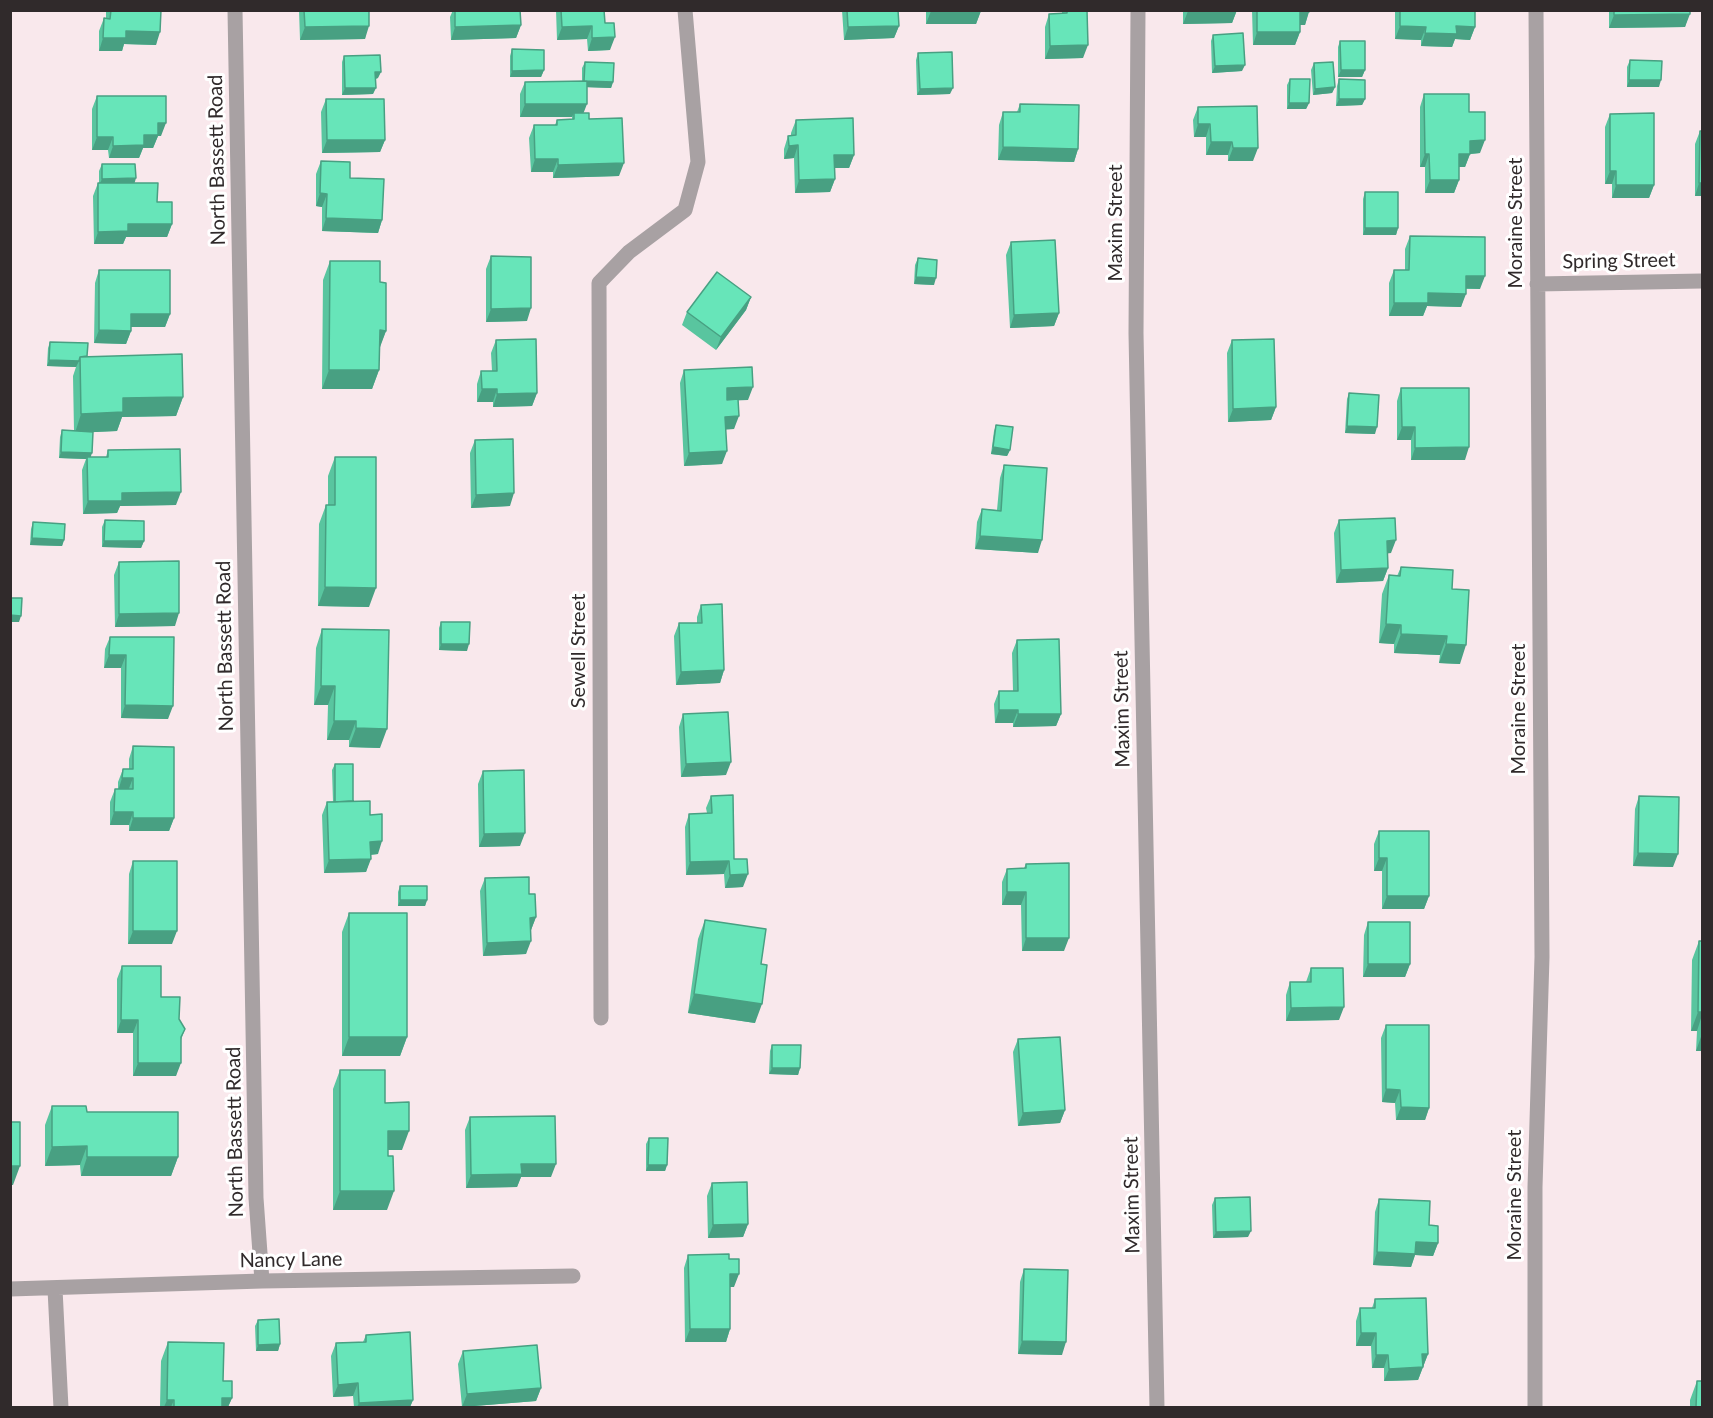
<!DOCTYPE html>
<style>
body{margin:0}
#map{position:relative;width:1713px;height:1418px;overflow:hidden;background:#f9e8ec;font-family:Lato,sans-serif}
canvas{display:block}
.frame{position:absolute;inset:0;border:12px solid #302a2b;pointer-events:none}
</style>
<div id="map">
<canvas width="1713" height="1418"></canvas>
<div class="frame"></div>
</div>
<script>
const ctx = document.querySelector('canvas').getContext('2d');
ctx.lineJoin = 'round';
function trace(path, color, width, dash) { ctx.strokeStyle = color; ctx.lineWidth = width; ctx.lineCap = dash ? 'butt' : 'round'; ctx.setLineDash(dash || []); ctx.stroke(path); }
function fillPath(path, color) { ctx.fillStyle = color; ctx.fill(path, 'evenodd'); }
function write(font, color, halo, rows, align = 'center') {
  ctx.font = font + ' Lato,sans-serif'; ctx.lineWidth = 6; ctx.setLineDash([]); ctx.textBaseline = 'middle'; ctx.strokeStyle = halo; ctx.fillStyle = color; for (const [text, x, y, turn = 0] of rows) {
    ctx.save(); ctx.translate(x, y); ctx.rotate((+turn || 0) * Math.PI / 180); ctx.textAlign = isNaN(turn) ? turn : align; if (halo) ctx.strokeText(text, 0, 0); ctx.fillText(text, 0, 0); ctx.restore();
  }
}
const minor = new Path2D(`
 M235 10 256 1198 262 1281
 M1138 10 1136 333 1157 1408
 M1537 284 1702 281
 M601 1018 599 283 629 252 685 210 698 162 685 10
 M10 1289 262 1281 573 1276
 M55 1289 61 1408
 M1535 1408V1187L1542 957 1536 10`);
const wall = new Path2D(`
 M106 10H161L156 45 124 44 122 51H99V31L104 18 106 19Z
 M299 10H369L365 39 300 40Z
 M453 10H520L521 25 516 38 451 40 450 17Z
 M556 10H604L605 23 610 50 588 51 587 39 557 40Z
 M842 10H898L899 26 894 38 844 40Z
 M926 10H981L976 24H926Z
 M1062 10H1087L1083 58 1045 59V27L1049 14H1062Z
 M1183 10H1237L1232 23 1183 24Z
 M1252 10H1309L1305 25H1300V32L1295 45H1253Z
 M1395 10H1475V27L1470 40 1455 39 1452 47 1421 46V40L1395 39Z
 M1609 10H1690L1685 27 1609 28Z
 M1213 35 1242 71 1212 73 1211 41Z
 M1340 41 1365 70 1362 77H1338V47Z
 M512 49 544 70 541 77H510V56Z
 M918 53 950 94 917 95 916 60Z
 M344 56 378 78 376 79 373 94 342 95V62Z
 M1630 60 1659 87H1627V67Z
 M585 62 613 82 611 88 587 87 583 113 589 119 619 176 553 178V172H531L529 138 534 125H555L557 120 572 119V117H520V94L525 82 582 81V68Z
 M1314 63 1335 87 1332 93 1313 95 1311 70Z
 M1290 79 1309 103 1306 109H1287V85Z
 M1339 79 1365 99 1362 105 1336 106 1337 86Z
 M1424 94 1469 112 1480 153 1470 154 1465 167H1459V180L1454 193H1425V167H1420V107Z
 M97 96 161 136H158L153 148H143L139 158H109L108 150H92V109Z
 M326 99 385 140 380 152 322 153 321 112Z
 M1020 104 1078 149 1074 162 998 160 999 125 1003 112H1017Z
 M1198 107 1253 161H1228V155H1206V137H1194L1193 120Z
 M1610 114 1654 185 1649 198H1612V184H1605V127Z
 M796 120 854 155 849 168H834L835 179 830 192 795 193 794 158 784 159V149L788 136 791 135V133Z
 M1700 131 1702 196H1695V144Z
 M321 161 350 178 382 220 378 233 322 231V207L316 206V174Z
 M102 164 134 183 157 202 172 224 167 237H126L123 244H94L93 196 98 183H99V171Z
 M1365 192 1398 228 1396 235H1363V199Z
 M1410 236 1480 289H1466L1461 307 1427 306 1423 316H1389V283L1394 270H1405V249Z
 M1011 242 1059 313 1054 326 1010 328 1006 255Z
 M491 256 527 321 486 322V269Z
 M918 258 934 285 914 284 915 265Z
 M330 261 380 282 386 331 379 348V370L372 389H322L323 280Z
 M99 270 170 314 165 327H131V331L126 344 94 343 95 283Z
 M751 297 746 310 716 350 682 325 687 312Z
 M496 340 537 393 532 406 493 407V402H477V384L481 371H492L491 353Z
 M1232 340 1276 407 1271 420 1228 422 1227 353Z
 M50 342 88 356 183 397 176 416 122 417 117 431 91 432V457H106L108 450 176 505 120 506 117 513 83 514 82 470 86 459 59 458 60 437 62 430 74 431 73 376 76 367 47 366 48 348Z
 M684 370 748 400H738L734 429H726L722 464 684 466 680 383Z
 M1401 388 1465 460H1411V440H1397V401Z
 M1349 393 1375 434 1345 433 1347 399Z
 M996 425 1010 450 1007 456 991 454 994 431Z
 M475 440 510 506 471 508 470 453Z
 M335 457 369 607 318 606 319 524 326 505H328V476Z
 M1004 465 1038 553 975 549 977 522 982 509 997 510 1000 478Z
 M105 520 144 541 141 548 102 547V527Z
 M1339 520 1391 553H1388V568L1383 581 1336 583 1334 533Z
 M33 522 64 540 62 546 30 545 31 529Z
 M119 562 175 626 115 627 114 575Z
 M1401 567 1452 589 1460 664 1439 663 1440 655 1394 653V644L1379 643 1382 594 1389 575 1397 576Z
 M701 605 724 670 720 683 676 685 674 636 679 623H697V617Z
 M441 622 467 651 439 650V628Z
 M322 629 380 748 349 747V740H327L328 705H314L316 648Z
 M110 637H174L168 719 121 718V668H104L105 649Z
 M1017 640 1061 714 1056 726 1013 727V723H995L994 704 999 691H1013L1012 653Z
 M683 714 726 775 681 777 679 727Z
 M133 746 174 818 169 831H129V825H110V802L115 789H118V782L123 769H129V759Z
 M335 764 353 801 370 815 378 854 371 855 366 872 324 873 322 815 327 802H333L332 770Z
 M483 771 520 846 479 847 478 784Z
 M711 796 734 859 743 887 725 888 724 874 686 875 685 827 689 814 707 813 706 808Z
 M1639 796 1673 867 1633 866 1635 809Z
 M1379 831 1429 896 1424 909H1382V871H1374V844Z
 M133 861 172 944H128L129 874Z
 M1026 864 1064 951H1022L1021 905H1002V882L1007 869 1024 868Z
 M485 878 529 894 536 917 531 930H530L526 954 483 956 480 891Z
 M400 886 427 900 425 906H398V892Z
 M349 913 407 1037 400 1056H342V932Z
 M705 920 761 964 755 1023 688 1013 698 939Z
 M1368 922 1410 964 1405 977H1363L1364 935Z
 M1699 941H1702V1051H1696L1697 1031H1691L1692 960Z
 M122 966 161 997 185 1029 181 1040 176 1076H133V1033H117V979Z
 M1311 968 1339 1020 1286 1021V995L1290 982H1306Z
 M1386 1025 1429 1108 1425 1120H1396L1395 1103 1382 1102 1381 1038Z
 M1018 1039 1065 1110 1060 1123 1018 1126 1013 1052Z
 M772 1045 800 1068 798 1075 769 1074 770 1051Z
 M340 1070 385 1103 402 1150H388L387 1210H333V1089Z
 M52 1106 87 1112 178 1157 171 1176H81L80 1165 45 1166V1125Z
 M470 1117 551 1177H521L517 1187 466 1188 465 1130Z
 M649 1138 667 1165 665 1171H646V1144Z
 M712 1183 748 1224 743 1237 708 1238 707 1196Z
 M1215 1198 1248 1237 1213 1238 1212 1205Z
 M1379 1199 1429 1225 1438 1243 1433 1256 1415 1255 1411 1267 1373 1265 1375 1212Z
 M688 1255 729 1259 734 1287H730V1329L726 1342H685L684 1268Z
 M1024 1269 1062 1355 1018 1354 1020 1282Z
 M1375 1299 1428 1354 1418 1380 1384 1381V1368H1372L1371 1346H1356V1321L1360 1308H1372Z
 M258 1320 280 1344 278 1351H256L255 1326Z
 M366 1335 413 1400 410 1407H354L353 1396 333 1397 331 1356 336 1343 363 1342Z
 M168 1342 223 1381 232 1398 228 1407H160L161 1361Z
 M463 1351 541 1388 536 1401 462 1407 458 1364Z
 M1697 1381 1702 1407H1690V1400Z`);
const shadedWall = new Path2D(`
 M756 10H810L809 12H755Z
 M1237 10 1232 23 1183 24 1188 11Z
 M931 11H981L976 24H926Z
 M1300 12H1309L1305 25H1295Z
 M1690 14 1685 27 1609 28 1614 15Z
 M521 25 516 38 451 40 455 27Z
 M369 26 365 39 300 40 305 27Z
 M592 26 587 39 557 40 562 27Z
 M899 26 894 38 844 40 848 27Z
 M1400 26 1426 27 1421 40 1395 39Z
 M1456 26 1475 27 1470 40 1455 39 1452 47 1421 46 1425 33Z
 M126 31 160 32 156 45 124 44 122 51H99L103 38Z
 M1257 32H1300L1295 45H1253Z
 M615 37 610 50 588 51 592 38Z
 M1088 45 1083 58 1045 59 1050 46Z
 M1245 65 1242 71 1212 73 1215 66Z
 M544 70 541 77H510L512 71Z
 M1341 70H1365L1362 77H1338Z
 M375 72H381L378 78 373 79Z
 M1629 80H1661L1659 87H1627Z
 M584 81 613 82 611 88 581 87Z
 M1335 87 1332 93 1313 95 1315 89Z
 M345 88H376L373 94 342 95Z
 M953 88 950 94 917 95 920 89Z
 M1339 99H1365L1362 105 1336 106Z
 M1289 103H1309L1306 109H1287Z
 M525 104H587L582 117 574 113 572 117H520Z
 M158 123H166L161 136H158L153 148H143L139 158H109L113 146 144 135Z
 M1198 124H1210L1206 137H1194Z
 M97 137H113L108 150H92Z
 M327 140H385L380 152 322 153Z
 M1485 140 1480 153 1470 154 1465 167H1454L1459 154 1470 141Z
 M1211 142H1232L1228 155H1206Z
 M798 145 794 158 784 159 789 146Z
 M1003 147 1078 149 1074 162 998 160Z
 M1233 148H1258L1253 161H1228Z
 M1425 154H1429L1425 167H1420Z
 M834 155H854L849 168H829Z
 M535 159H558L553 172H531Z
 M624 163 619 176 553 178 558 165Z
 M1610 171H1616L1612 184H1605Z
 M136 178 134 185H99L102 179Z
 M835 179 830 192 795 193 799 180Z
 M1430 180H1459L1454 193H1425Z
 M1699 183H1702V196H1695Z
 M1616 185H1654L1649 198H1612Z
 M320 193 327 194 322 207 316 206Z
 M326 218 382 220 378 233 322 231Z
 M128 224H172L167 237H126L123 244H94L98 232Z
 M1365 228H1398L1396 235H1363Z
 M1466 276H1485L1480 289 1461 288Z
 M916 277 936 278 934 285 914 284Z
 M1428 293 1466 294 1461 307 1427 306 1423 316H1389L1394 303Z
 M751 297 746 310 716 350 721 337Z
 M531 308 527 321 486 322 491 309Z
 M1059 313 1054 326 1010 328 1014 315Z
 M131 314H170L165 327H126Z
 M99 330 131 331 126 344 94 343Z
 M380 330 386 331 379 350Z
 M49 360 79 361 76 367 47 366Z
 M329 370H379L372 389H322Z
 M753 387 748 400 722 401 727 388Z
 M482 389H497L493 402H477Z
 M537 393 532 406 493 407 497 394Z
 M183 397 176 416 122 417 117 431 75 433 81 414 123 398Z
 M1276 407 1271 420 1228 422 1233 409Z
 M739 416 734 429 721 430 725 417Z
 M1347 426 1377 427 1375 434 1345 433Z
 M1402 427H1415L1411 440H1397Z
 M993 447 1010 450 1007 456 991 454Z
 M1469 447 1465 460H1411L1415 448Z
 M727 451 722 464 684 466 689 453Z
 M61 452 92 453 90 459 87 457 86 459 59 458Z
 M181 492 176 505 120 506 117 513 83 514 88 501 122 493Z
 M514 493 510 506 471 508 476 495Z
 M980 536 1042 540 1038 553 975 549Z
 M32 538 64 540 62 546 30 545Z
 M1396 540 1391 553 1383 554 1387 541Z
 M104 541H144L141 548 102 547Z
 M1388 568 1383 581 1336 583 1341 570Z
 M325 587 376 588 369 607 318 606Z
 M179 613 175 626 115 627 119 614Z
 M10 615 21 616 19 622H10Z
 M1386 624 1401 625 1394 644 1379 643Z
 M1401 634 1447 636 1440 655 1394 653Z
 M441 644H469L467 651 439 650Z
 M1446 644 1466 645 1460 664 1439 663Z
 M109 655H126L121 668H104Z
 M724 670 720 683 676 685 681 672Z
 M321 686H335L328 705H314Z
 M125 705 173 706 168 719 121 718Z
 M999 710H1018L1013 723H995Z
 M1018 714H1061L1056 726 1013 727Z
 M334 721H356L349 740H327Z
 M356 728 387 729 380 748 349 747Z
 M731 762 726 775 681 777 686 764Z
 M122 778H133L128 791H118Z
 M114 812H133L129 825H110Z
 M133 818H174L169 831H129Z
 M525 833 520 846 479 847 484 834Z
 M382 841 378 854 366 855 370 842Z
 M1638 853 1678 854 1673 867 1633 866Z
 M1379 858H1387L1382 871H1374Z
 M371 859 366 872 324 873 329 860Z
 M729 861 724 874 686 875 690 862Z
 M748 874 743 887 725 888 730 875Z
 M1007 892H1026L1021 905H1002Z
 M1387 896H1429L1424 909H1382Z
 M400 900H427L425 906H398Z
 M536 917 531 930 525 931 530 918Z
 M133 931H177L172 944H128Z
 M1026 938H1069L1064 951H1022Z
 M531 941 526 954 483 956 487 943Z
 M1368 964H1410L1405 977H1363Z
 M694 994 762 1004 755 1023 688 1013Z
 M1344 1007 1339 1020 1286 1021 1291 1008Z
 M1698 1012H1702V1015L1697 1031H1691Z
 M121 1020H138L133 1033H117Z
 M1702 1034V1051H1696Z
 M349 1037H407L400 1056H342Z
 M138 1063H181L176 1076H133Z
 M772 1068H800L798 1075 769 1074Z
 M1386 1089 1400 1090 1395 1103 1382 1102Z
 M1401 1107 1429 1108 1425 1120H1396Z
 M1065 1110 1060 1123 1018 1126 1023 1113Z
 M388 1131H409L402 1150H381Z
 M87 1146 80 1165 45 1166 52 1147Z
 M87 1157H178L171 1176H81Z
 M521 1164H556L551 1177H521L517 1187 466 1188 471 1175Z
 M648 1165H667L665 1171H646Z
 M10 1166H20L13 1185H10Z
 M340 1191H394L387 1210H333Z
 M748 1224 743 1237 708 1238 713 1225Z
 M1251 1231 1248 1237 1213 1238 1216 1232Z
 M1416 1242 1438 1243 1433 1256 1415 1255 1411 1267 1373 1265 1377 1252Z
 M730 1274H739L734 1287H725Z
 M690 1329H730L726 1342H685Z
 M1361 1333H1376L1371 1346H1356Z
 M1022 1341 1066 1342 1062 1355 1018 1354Z
 M280 1344 278 1351H256L258 1345Z
 M1422 1354H1428L1423 1367H1417Z
 M1376 1355H1388L1384 1368H1372Z
 M1423 1367 1418 1380 1384 1381 1389 1369Z
 M358 1383 353 1396 333 1397 338 1385Z
 M541 1388 536 1401 462 1407 467 1394Z
 M222 1398H232L228 1407H218Z
 M167 1400H174L171 1407H164Z
 M413 1400 410 1407H357L359 1403Z`);
const building = new Path2D(`
 M111 10H161L160 32 126 31V38H103L104 18 110 19Z
 M304 10H369V26L305 27Z
 M455 10H520L521 25 455 27Z
 M561 10H604L605 23H614L615 37 592 38V26L562 27Z
 M847 10H898L899 26 848 27Z
 M1067 10H1087L1088 45 1050 46 1049 14 1067 13Z
 M1257 10H1309V12H1300V32H1257Z
 M1400 10H1475V27L1456 26 1457 34 1425 33 1426 27 1400 26Z
 M1614 10H1690V14L1614 15Z
 M1243 33 1245 65 1215 66 1213 35Z
 M1340 41H1365V70H1341Z
 M512 49 544 50V70L512 71Z
 M952 52 953 88 920 89 918 53Z
 M380 55 381 72H375L376 88H345L344 56Z
 M1630 60 1662 61 1661 80H1629Z
 M585 62 614 63 613 82 584 81Z
 M1333 62 1335 87 1315 89 1314 63Z
 M1290 79H1310L1309 103H1289Z
 M1339 79 1365 80V99H1339Z
 M587 81V104H525V82Z
 M1424 94H1469V112H1485V140L1470 141V154H1459V180H1430L1429 154H1425Z
 M97 96H166V123H158V135H144V145L113 146V137H97Z
 M326 99H384L385 140H327Z
 M1020 104 1079 105 1078 149 1003 147V112H1020Z
 M1257 106 1258 148H1233L1232 142H1211L1210 124H1198V107Z
 M574 113H589V119L622 118 624 163 558 165V159H535L534 125H557V120L574 119Z
 M1654 113V185H1616V171H1610V114Z
 M853 118 854 155H834L835 179 799 180 798 145 789 146 788 136 796 135V120Z
 M1700 131H1702V183H1699Z
 M321 161 350 162V178L384 179 382 220 326 218 327 194 320 193Z
 M102 164H135L136 178 102 179Z
 M98 183H158L157 202H172V224H128V231L98 232Z
 M1365 192H1398V228H1365Z
 M1410 236 1485 237V276H1466V294L1428 293V303H1394V270H1409Z
 M1055 240 1059 313 1014 315 1011 242Z
 M491 256 531 257V308L491 309Z
 M918 258 937 260 936 278 916 277Z
 M330 261H380V282L386 283V331L380 330 379 370H329Z
 M99 270H170V314H131V331L99 330Z
 M717 272 751 297 721 337 687 312Z
 M536 339 537 393 497 394V389H482L481 371H497L496 340Z
 M1274 339 1276 407 1233 409 1232 340Z
 M50 342 88 343 87 356 80 357 79 361 49 360Z
 M182 354 183 397 123 398V412L81 414 80 357Z
 M752 367 753 387 727 388V400L738 399 739 416 725 417 727 451 689 453 684 370Z
 M1401 388H1469V447L1415 448V427H1402Z
 M1349 393 1379 395 1377 427 1347 426Z
 M996 425 1013 427 1010 450 993 447Z
 M62 430 93 432 92 453 61 452Z
 M513 439 514 493 476 495 475 440Z
 M180 449 181 492 122 493V501H88L87 457H108V450Z
 M335 457H376V588L325 587 326 505H335Z
 M1004 465 1047 468 1042 540 980 536 982 509 1001 511Z
 M1395 518 1396 540 1387 541 1388 568 1341 570 1339 520Z
 M105 520 144 521V541H104Z
 M33 522 65 524 64 540 32 538Z
 M179 561V613L119 614V562Z
 M1401 567 1453 570 1452 589 1469 590 1466 645 1446 644 1447 636 1401 634V625L1386 624 1389 575 1400 576Z
 M10 598H22L21 616 10 615Z
 M722 604 724 670 681 672 679 623H702L701 605Z
 M441 622H470L469 644H441Z
 M322 629 389 630 387 729 356 728V721H334L335 686H321Z
 M110 637H174L173 706 125 705 126 655H109Z
 M1059 639 1061 714H1018V710H999V691H1018L1017 640Z
 M728 712 731 762 686 764 683 714Z
 M133 746 174 747V818H133V812H114L115 789H133V778H122L123 769H133Z
 M335 764H353V801L335 802Z
 M524 770 525 833 484 834 483 771Z
 M733 795 734 859H747L748 874 730 875 729 861 690 862 689 814 712 813 711 796Z
 M1639 796 1679 797 1678 854 1638 853Z
 M370 801V815L382 814V841L370 842 371 859 329 860 327 802Z
 M1379 831H1429V896H1387V858H1379Z
 M133 861H177V931H133Z
 M1069 863V938H1026V892H1007V869L1026 868V864Z
 M529 877V894H535L536 917 530 918 531 941 487 943 485 878Z
 M400 886H427V900H400Z
 M349 913H407V1037H349Z
 M705 920 766 929 761 964 767 965 762 1004 694 994Z
 M1368 922H1410V964H1368Z
 M1699 941H1702V1012H1698Z
 M122 966H161V997H180L179 1019 185 1029 181 1037V1063H138V1020H121Z
 M1311 968H1343L1344 1007 1291 1008 1290 982H1311Z
 M1386 1025H1429V1108L1401 1107 1400 1090 1386 1089Z
 M1060 1037 1065 1110 1023 1113 1018 1039Z
 M772 1045H801L800 1068H772Z
 M340 1070H385V1103L409 1102V1131H388V1156H393L394 1191H340Z
 M52 1106H86L87 1112H178V1157H87V1146L52 1147Z
 M555 1116 556 1164H521L522 1174 471 1175 470 1117Z
 M10 1122H20V1166H10Z
 M649 1138H668L667 1165H648Z
 M747 1182 748 1224 713 1225 712 1183Z
 M1250 1197 1251 1231 1216 1232 1215 1198Z
 M1379 1199 1430 1201 1429 1225 1438 1226V1243L1416 1242 1415 1254 1377 1252Z
 M729 1254V1259H739V1274H730V1329H690L688 1255Z
 M1024 1269 1068 1270 1066 1342 1022 1341Z
 M1426 1298 1428 1354H1422L1423 1367 1389 1369 1388 1355H1376V1333H1361L1360 1308H1375V1299Z
 M279 1319 280 1344 258 1345V1320Z
 M410 1332 413 1400 359 1403 358 1383 338 1385 336 1343 366 1342V1335Z
 M168 1342 224 1343 223 1381H232V1398H222V1407H174V1400H167Z
 M537 1345 541 1388 467 1394 463 1351Z
 M1697 1381H1702V1407H1696Z`);
const streetNames = [
 ["North Bassett Road",217,160,-91],
 ["Maxim Street",1116,223,-90],
 ["Moraine Street",1516,223,-90],
 ["Spring Street",1619,261,-1],
 ["North Bassett Road",225,646,-91],
 ["Sewell Street",579,651,-90],
 ["Maxim Street",1122,709,-91],
 ["Moraine Street",1519,709,-90],
 ["North Bassett Road",235,1132,-91],
 ["Maxim Street",1132,1195,-91],
 ["Moraine Street",1515,1195,-90],
 ["Nancy Lane",291,1260,-1]
];
trace(minor, '#a8a1a3', 15);
fillPath(wall, '#59c59f');
fillPath(shadedWall, '#48a082');
fillPath(building, '#67e5b9');
trace(building, '#48a082', 1.5);
write('20px', '#302a2b', '#fff', streetNames);
</script>
